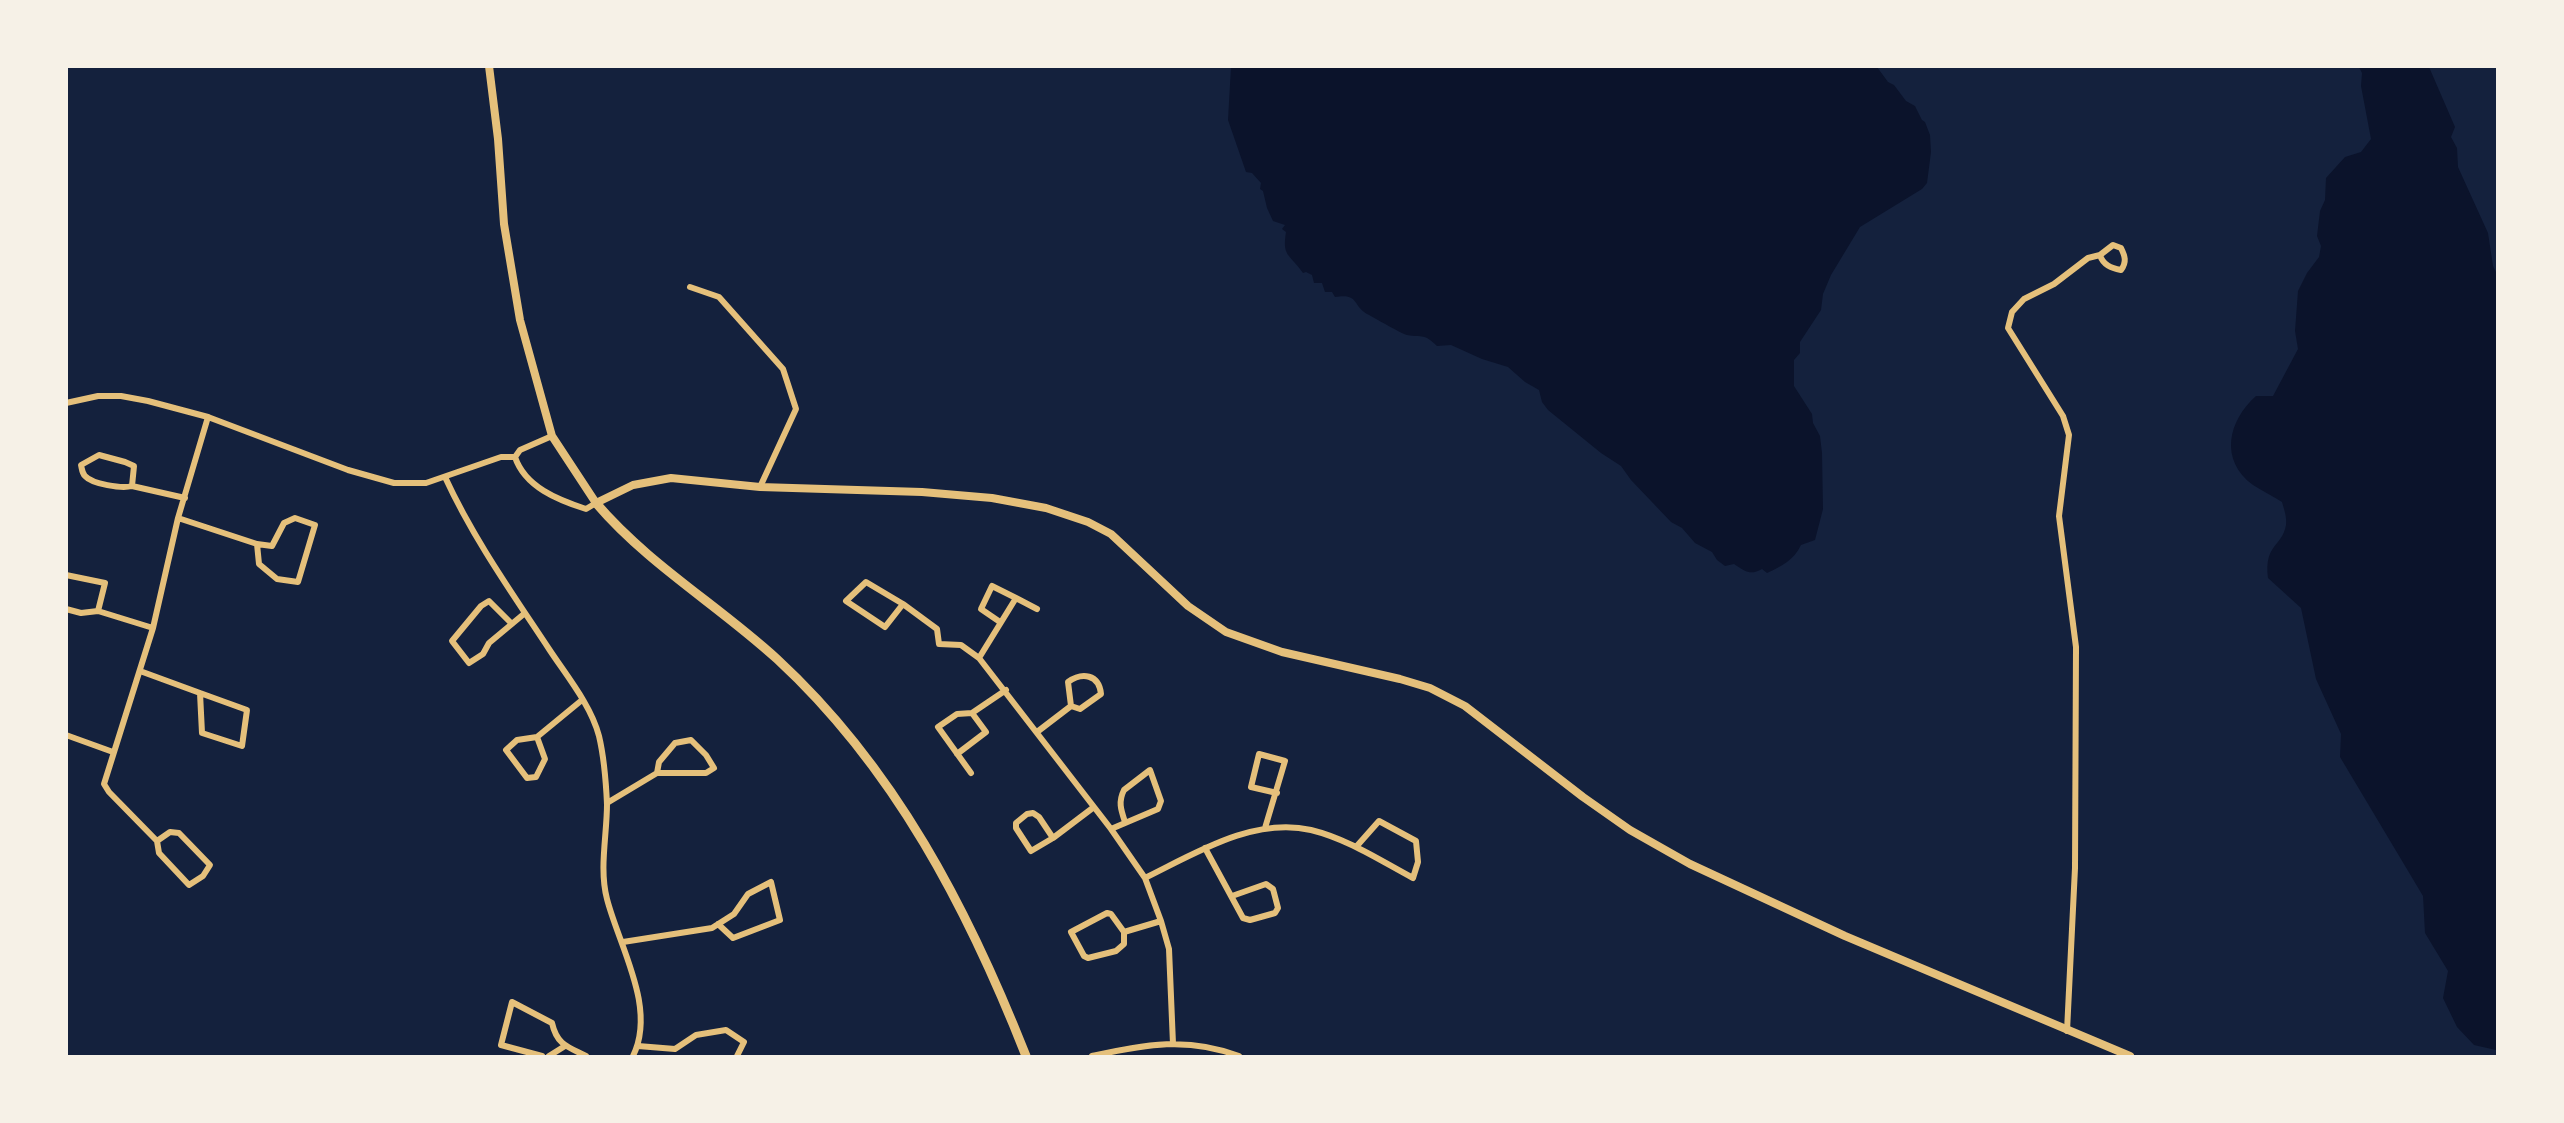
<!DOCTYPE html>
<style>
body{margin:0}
#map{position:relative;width:2564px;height:1123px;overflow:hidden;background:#14213d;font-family:Barlow,sans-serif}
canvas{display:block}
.frame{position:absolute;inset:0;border:68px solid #f6f1e7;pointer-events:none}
</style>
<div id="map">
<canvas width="2564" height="1123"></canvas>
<div class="frame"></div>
</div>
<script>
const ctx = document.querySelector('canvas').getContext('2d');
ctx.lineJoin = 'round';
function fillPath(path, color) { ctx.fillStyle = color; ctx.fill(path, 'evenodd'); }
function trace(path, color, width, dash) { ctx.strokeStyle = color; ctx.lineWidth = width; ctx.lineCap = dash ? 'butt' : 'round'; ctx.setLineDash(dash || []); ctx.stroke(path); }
const water = new Path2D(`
 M1231 67H1877L1888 82 1894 85 1906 101 1915 106 1922 120 1925 122 1930 135 1931 152 1927 183 1922 189 1860 227 1831 275 1823 294 1821 310 1800 342V353L1794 360V386L1812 414 1813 423 1820 436 1822 453 1823 509 1815 540 1801 545C1794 560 1782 566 1767 573L1762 569C1750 576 1745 571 1734 564L1725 566 1717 560 1712 552 1695 543 1682 528 1671 522 1631 480 1621 466 1601 453 1548 410 1542 402 1539 390 1525 382 1508 367 1482 359 1451 345 1437 346C1424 333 1423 338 1407 335 1400 333 1375 318 1367 314 1352 305 1359 293 1335 297L1332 292H1325L1322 283H1314L1312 275 1306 272 1303 273C1289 253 1282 257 1286 232L1282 229 1285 225 1273 221 1267 208 1263 191 1260 189 1261 183 1252 173 1246 172 1228 120Z
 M2359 67H2429L2455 127 2451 137 2457 148 2458 167 2488 233 2493 266 2497 274V1054L2496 1050 2474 1045 2457 1027 2443 998 2448 971 2425 933 2423 896 2340 757 2341 734 2316 679 2301 608 2268 578C2264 544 2282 547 2286 525 2287 517 2284 509 2282 502 2273 496 2262 491 2253 485 2219 460 2228 421 2256 396H2273L2298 349 2295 331 2298 291 2307 273 2319 257 2321 246 2317 236 2320 211 2325 200 2326 178 2345 157 2361 152 2371 139 2361 86 2362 73Z`);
const minor = new Path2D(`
 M690 287 719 297 783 369 796 409 760 487
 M66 403 98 396H121L148 401 208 417 348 470 394 483H426L501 457H515
 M515 457C525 487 558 500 586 509L596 503
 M515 457 520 450 552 436
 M445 477C473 538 512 593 549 649 566 675 591 705 599 736 604 757 606 782 607 804 607 835 599 869 607 899 619 946 657 1008 633 1056
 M132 486C122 489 92 484 85 476 82 473 82 469 81 465L99 455 125 462 134 466 132 486 185 498
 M178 518 257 544 259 564 277 579 298 582 315 525 295 518 284 523 272 546 257 544
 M66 575 105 583 98 611
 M1016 598 1037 609
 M903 604 885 627 846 601 866 582 903 604 937 629 939 644 961 645 979 658 1111 829 1145 878 1161 921 1169 949 1173 1044
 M66 609 81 613 98 611 153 628
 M512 624 489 601 481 606 452 641 469 663 483 654 489 643 525 613
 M979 658 1016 598 992 586 981 609 1000 622
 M140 671 200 693 202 733 242 746 247 710 200 693
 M1037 732 1071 706 1080 709 1101 694C1099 674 1082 672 1068 682L1071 706
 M66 735 113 752
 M537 737 517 740 506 750 527 778 536 777 545 759 537 737 582 700
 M957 754 986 732 972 713
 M971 773 938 727 957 714 972 713 1006 690
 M607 803 657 773H706L714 768 706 755 691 740 675 743 659 762 657 773
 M1265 828 1285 761 1259 754 1251 787 1277 793
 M1111 829 1158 809 1161 801 1150 770 1124 790C1118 802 1121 810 1125 822
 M1053 838 1039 817 1033 813 1027 814 1016 823V828L1031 851 1053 838 1094 807
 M157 841 170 832 179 833 210 865 203 876 189 885 159 853 157 841 109 792 104 784 153 628 178 518 208 417
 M1205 848 1243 918 1250 920 1275 913 1278 908 1273 889 1266 884 1232 896
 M1145 878C1196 853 1253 817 1311 830 1348 839 1381 861 1413 878L1418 862 1416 841 1379 821 1356 847
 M1124 932 1111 914 1107 913 1071 932 1084 956 1088 958 1116 951 1124 944V932L1161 921
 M623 942 712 928 734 914 748 894 771 882 780 920 733 938 718 924
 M2067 1031 2075 868 2076 647 2059 516 2069 435 2063 416 2008 328 2012 312 2024 299 2054 284 2088 258 2100 255C2103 265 2111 268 2121 270 2127 262 2125 256 2121 248L2113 245 2100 255
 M638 1046 675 1049 696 1035 726 1030 744 1042 737 1056
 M542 1056 501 1045 512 1002 552 1023C557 1045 568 1047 586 1056
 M549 1056 565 1046
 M1092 1056C1145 1045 1186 1036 1239 1056`);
const tertiary = new Path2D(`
 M489 66 498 139 504 224 520 320 552 436 596 503 633 485 671 478 760 487 922 492 992 498 1046 508 1088 522 1111 534 1188 606 1226 632 1282 652 1400 679 1430 688 1465 706 1583 797 1630 830 1690 864 1845 936 2130 1056`);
const secondary = new Path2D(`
 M596 503C648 564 718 605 777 659 895 768 968 909 1026 1056`);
fillPath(water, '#0b132b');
trace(minor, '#e5c07b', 6);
trace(tertiary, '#e5c07b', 8);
trace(secondary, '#e5c07b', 9);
</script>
